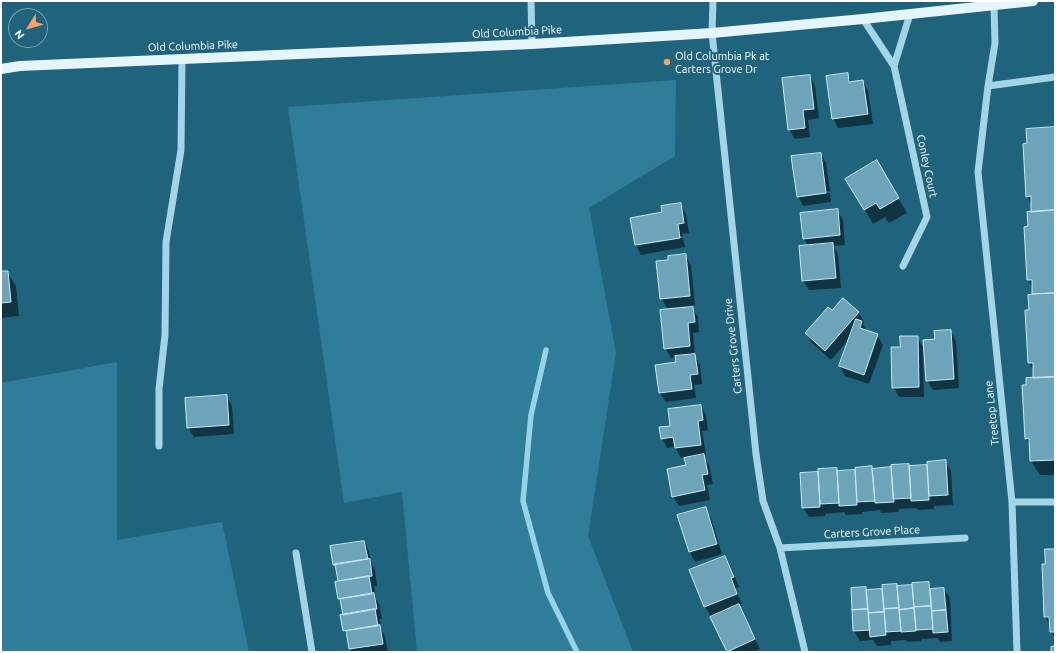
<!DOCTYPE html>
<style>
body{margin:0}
#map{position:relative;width:1056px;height:653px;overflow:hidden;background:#20637d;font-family:Ubuntu,sans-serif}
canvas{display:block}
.frame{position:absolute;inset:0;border:2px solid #fff;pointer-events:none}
.north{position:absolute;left:8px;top:8px;width:40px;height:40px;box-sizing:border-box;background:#20637d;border:1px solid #79a1b1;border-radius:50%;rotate:233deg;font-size:11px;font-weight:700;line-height:16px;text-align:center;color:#fff}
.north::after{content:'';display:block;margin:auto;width:14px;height:18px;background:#f4a365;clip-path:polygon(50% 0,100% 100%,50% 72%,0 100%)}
</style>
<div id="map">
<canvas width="1056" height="653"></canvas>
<div class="frame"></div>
<div class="north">N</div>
</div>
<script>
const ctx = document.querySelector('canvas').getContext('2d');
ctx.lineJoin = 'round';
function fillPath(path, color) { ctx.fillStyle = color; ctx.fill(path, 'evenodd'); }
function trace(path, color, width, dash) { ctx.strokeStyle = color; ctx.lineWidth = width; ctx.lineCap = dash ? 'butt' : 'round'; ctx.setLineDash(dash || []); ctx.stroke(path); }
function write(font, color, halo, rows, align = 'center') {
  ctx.font = font + ' Ubuntu,sans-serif'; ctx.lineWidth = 4; ctx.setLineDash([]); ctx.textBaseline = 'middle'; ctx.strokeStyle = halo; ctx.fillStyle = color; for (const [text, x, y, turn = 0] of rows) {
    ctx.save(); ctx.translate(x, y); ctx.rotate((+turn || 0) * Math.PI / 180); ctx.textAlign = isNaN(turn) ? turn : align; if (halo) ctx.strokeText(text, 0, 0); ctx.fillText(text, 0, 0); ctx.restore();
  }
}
const green = new Path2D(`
 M676 80 675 156 589 208 616 353 588 536 633 652H417L402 492 344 503 288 107Z
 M117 362V540L222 522 249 652H1V383Z`);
const shadow = new Path2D(`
 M847 74 852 83 863 81 868 91 873 124 838 128 833 118Z
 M810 76 815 86 819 118 808 120 810 137 795 139 789 130Z
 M1055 128V475H1040L1031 461V446L1026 438 1027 386 1034 379V371L1029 363 1030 311 1033 295V288L1028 280 1029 227 1032 213V205L1027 196Z
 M821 154 826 163 830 191 800 195V197L830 193 831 202 803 206 798 196Z
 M877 162 907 213 889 223 885 217 873 224 847 179Z
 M680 204 686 214 689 233 682 234 683 236 638 244V246L683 238 685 247 641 255 636 245 631 219 663 213Z
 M837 210 843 220 845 245 833 246 838 254 841 288 809 290 803 281 808 246 804 239Z
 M685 255 691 265 695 305 667 308 661 298 669 261Z
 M1 270 2 272H7L16 286 19 316 1 318Z
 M843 299 859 313 864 322 863 324 867 332 877 335 883 345 869 384 845 376 840 366 849 339 831 360 812 343 806 334 832 312Z
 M692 308 698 317 699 332 693 333 695 355H694L700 365 702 384 694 385 696 398 666 402 660 393 677 363 676 357 671 358 665 348Z
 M950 331 956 341 959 388 933 390 927 381Z
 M917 337 923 347 924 397H899L893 387 901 348Z
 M226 396 232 406 234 434 194 437 188 427Z
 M701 406 706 415 708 430 702 431 706 455H703L709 465 713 484 707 485 710 500 679 506 673 497 668 470 687 466 691 458V456L681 458 675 447 667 448 662 438 672 426Z
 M945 461 951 471 953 505 934 506V509L918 510 916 508 898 509 899 512 881 513 880 510 862 512V514L846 515 844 512 825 514V516L809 517 803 508 801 474 856 471 872 467 873 470 892 468 908 465 910 467 928 466Z
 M705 508 711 518 722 554 695 562 690 552 678 516Z
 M364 542 369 551 372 565 375 570 377 586H374L376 599 379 604 382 619H380L381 629 385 636 388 652H352L350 649 348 638 344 631V616L342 604 339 599V582L337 569 334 564Z
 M1055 550V639L1051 631 1050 625 1045 617 1046 565Z
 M725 557 731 567 739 587 735 588 742 604 738 605 760 649 754 652H728L711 616 705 607 691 571Z
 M929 583 932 590 944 589 950 598 952 641 940 642 938 638 921 639V641L907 642 906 640 891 641V645L877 646 873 640 860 641 854 631 866 588 867 591 883 590 897 587 913 586Z`);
const stream = new Path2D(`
 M546 350 531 415 523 501 548 593 577 652`);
const building = new Path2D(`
 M848 73 849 82 863 80 868 114 832 119 826 76Z
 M810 75 814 109 803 110 805 128 788 130 782 78Z
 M1055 127V210L1031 212V196L1026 197 1023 144 1027 143 1026 129Z
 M821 153 826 193 797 197 791 156Z
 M877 160 899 198 880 209 876 203 864 210 845 179Z
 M681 203 684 223 678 224 680 238 635 245 630 218 662 212 661 206Z
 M838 209 840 235 803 239 800 213Z
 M1055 210V293L1032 294V280H1027L1024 227 1028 226 1027 212Z
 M833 243 836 278 802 281 799 246Z
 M686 254 690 296 660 299 656 261 668 260V256Z
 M1 271H8L11 302 1 303Z
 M1055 293V377L1033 378V363H1028L1025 310H1029L1028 295Z
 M843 298 859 312 825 351 805 333 828 307 832 310Z
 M693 307 695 322 688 323 690 346 664 349 660 310Z
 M856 319 862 321 860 328 878 334 864 375 839 366Z
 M951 330 954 379 926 381 923 340 935 339 934 331Z
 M900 336H918L919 387 892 388 891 347H900Z
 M695 354 698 374 690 375 692 389 659 393 655 365 676 362 675 356Z
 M1055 377V460L1030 461 1029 438 1025 439 1022 385H1026V378Z
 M227 395 229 425 187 428 185 398Z
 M701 405 703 420 698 421 701 445 675 448 673 437 661 439 659 427 670 426 668 409Z
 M704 454 708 474 702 475 705 490 672 497 667 469 686 465 684 458Z
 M946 460 948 495 929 496 927 462Z
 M909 464 911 498 893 499 891 465Z
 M927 465 929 500 911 501 909 466Z
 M872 466 875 501 857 502 855 468Z
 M891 467 894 502 875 503 872 469Z
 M837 468 839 503 820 504 818 469Z
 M855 470 857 505 839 506 837 471Z
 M818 472 820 507 802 508 800 473Z
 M706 507 717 544 689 552 677 515Z
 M364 541 368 559 333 565 330 546Z
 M1045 549H1055V632H1050L1049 617H1044L1042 564H1045Z
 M725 556 734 577 731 578 737 594 704 607 689 570Z
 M370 559 372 576 338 581 335 564Z
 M369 576 372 594 338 599 335 582Z
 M929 582 931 606 914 607 912 583Z
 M897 584 899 608 884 609 882 585Z
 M912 585 914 608 899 610 897 586Z
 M866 587 868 609 852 610 851 588Z
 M944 588 946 610 932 611 930 589Z
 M882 589 884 612 868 613 866 590Z
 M374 593 377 609 343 615 340 599Z
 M739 604 755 639 727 652 710 617Z
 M931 606 933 629 916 630 914 607Z
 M899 608 901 631 886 632 884 609Z
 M914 608 916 631 901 632 899 610Z
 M375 609 378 626 343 631 340 615Z
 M868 609 870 630 853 631 852 610Z
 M946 610 948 632 933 633 932 611Z
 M884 612 886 635 870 637 868 613Z
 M380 625 383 644 349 649 346 631Z
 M1055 646V652H1051V647Z`);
const minor = new Path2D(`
 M531 1 532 44
 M713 1 712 33 756 454 763 501 780 548 805 652
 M994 6 995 43 988 86 1055 77
 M863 19 894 66 910 14
 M894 66 927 217 903 266
 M988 86 978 172 1012 502 1017 652
 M159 446V389L165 335 166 242 181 150 182 59
 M1012 502H1055
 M780 548 965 538
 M296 553 312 652`);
const major = new Path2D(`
 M1 69 20 66 532 44 712 33 863 19 1033 1`);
const markers = [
 [667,62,4,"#f4a365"]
];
const streetNames = [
 ["Old Columbia Pike",517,32,-3],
 ["Old Columbia Pike",193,46,-2],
 ["Conley Court",927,166,78],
 ["Carters Grove Drive",733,346,-96],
 ["Treetop Lane",992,413,-96],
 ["Carters Grove Place",872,532,-3]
];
const poiNames = [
 ["Old Columbia Pk at",675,56],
 ["Carters Grove Dr",675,69]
];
fillPath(green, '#307d99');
fillPath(shadow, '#0007');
trace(stream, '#97d3e8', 5.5);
fillPath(building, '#6ea4b9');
trace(building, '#c7e9f5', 1);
trace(minor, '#a4d5e7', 7);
trace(major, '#e5f5fd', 10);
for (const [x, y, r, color] of markers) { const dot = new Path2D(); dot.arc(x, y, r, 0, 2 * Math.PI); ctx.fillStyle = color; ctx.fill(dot); trace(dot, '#20637d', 1.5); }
write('11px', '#fff', '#20637d', streetNames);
write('11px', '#fff', '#20637d', poiNames, 'left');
</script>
